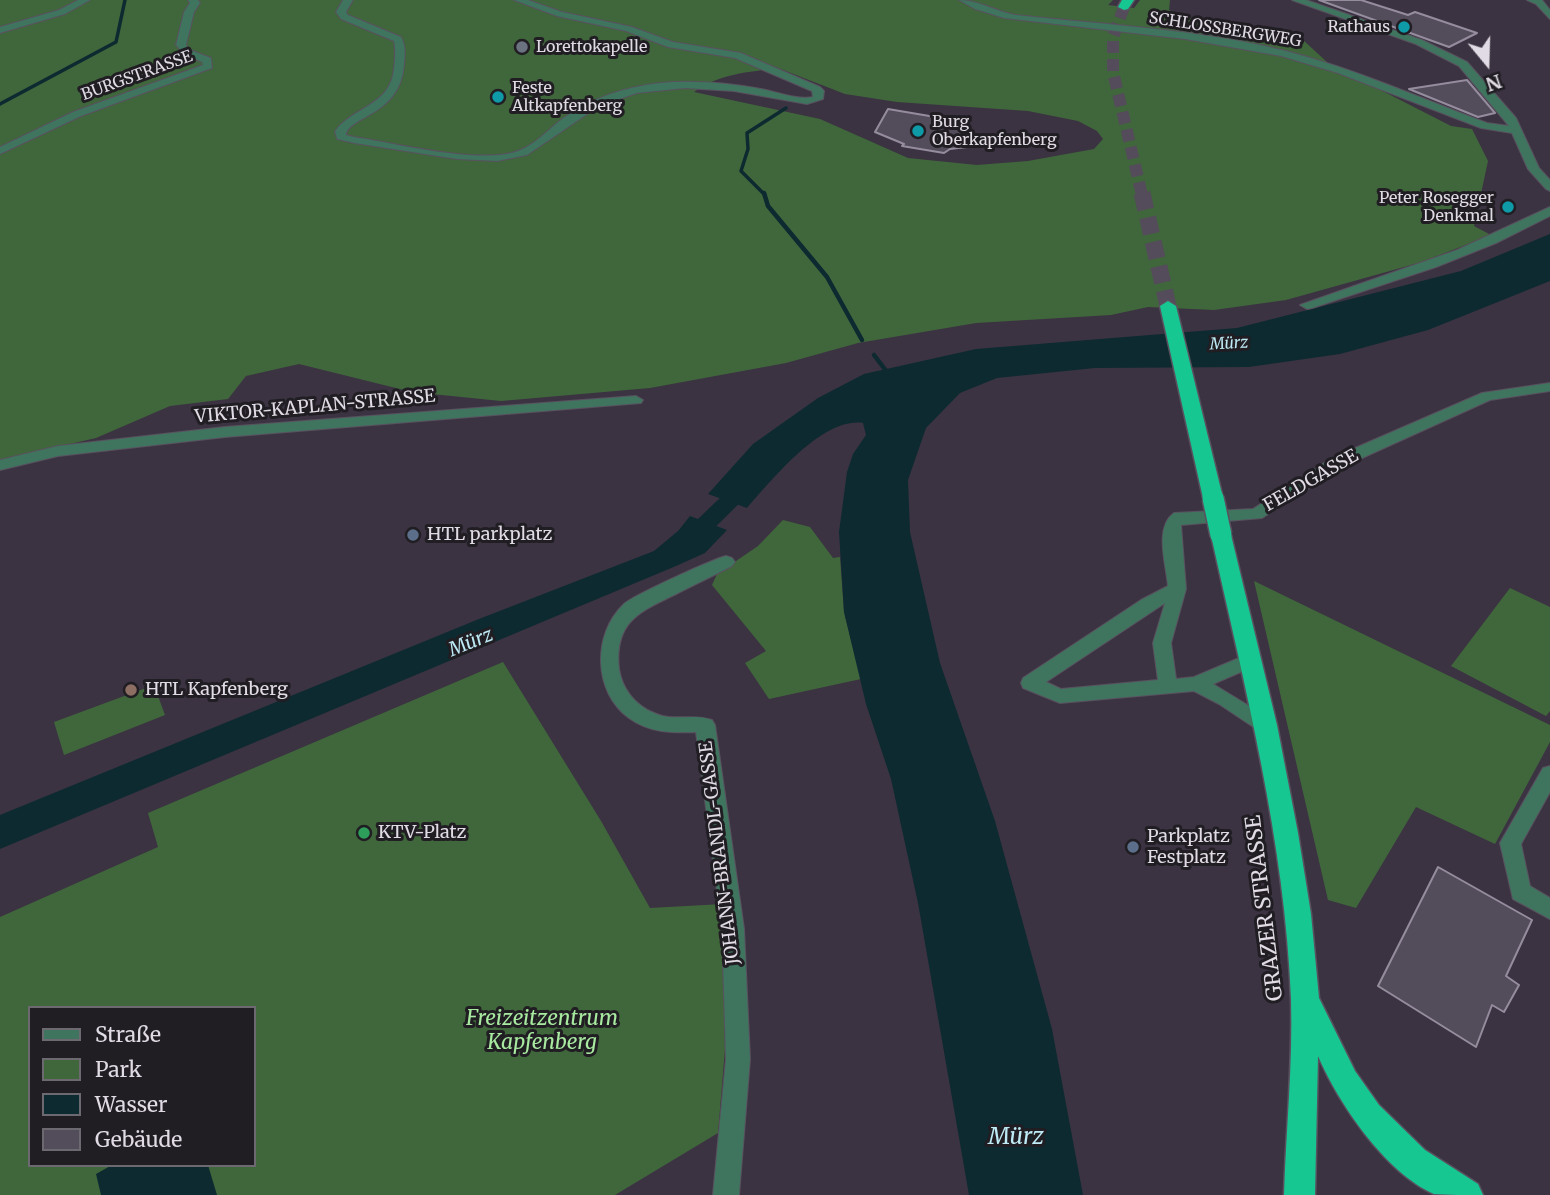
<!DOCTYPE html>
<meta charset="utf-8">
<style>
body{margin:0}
#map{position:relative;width:1550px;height:1195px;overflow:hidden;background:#3b3342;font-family:Merriweather,serif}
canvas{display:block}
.legend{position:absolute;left:28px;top:1006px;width:228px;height:161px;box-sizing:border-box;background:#201d23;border:2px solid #6d6970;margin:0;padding:9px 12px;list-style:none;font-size:21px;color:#e0dbe4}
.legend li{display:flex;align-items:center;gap:14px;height:35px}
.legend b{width:35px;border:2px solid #6d6970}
.north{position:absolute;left:1452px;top:28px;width:70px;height:70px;-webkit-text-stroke:5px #201d23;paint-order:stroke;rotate:161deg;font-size:19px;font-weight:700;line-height:28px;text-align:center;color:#e0dbe4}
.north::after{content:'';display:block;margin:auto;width:24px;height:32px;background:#e0dbe4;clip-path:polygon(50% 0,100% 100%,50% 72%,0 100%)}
</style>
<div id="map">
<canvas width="1550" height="1195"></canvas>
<ul class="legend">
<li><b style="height:9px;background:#3f745e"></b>Straße</li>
<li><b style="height:19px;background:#40673b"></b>Park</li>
<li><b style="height:19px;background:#0d2a31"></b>Wasser</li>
<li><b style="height:19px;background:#534c5b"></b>Gebäude</li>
</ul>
<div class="north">N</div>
</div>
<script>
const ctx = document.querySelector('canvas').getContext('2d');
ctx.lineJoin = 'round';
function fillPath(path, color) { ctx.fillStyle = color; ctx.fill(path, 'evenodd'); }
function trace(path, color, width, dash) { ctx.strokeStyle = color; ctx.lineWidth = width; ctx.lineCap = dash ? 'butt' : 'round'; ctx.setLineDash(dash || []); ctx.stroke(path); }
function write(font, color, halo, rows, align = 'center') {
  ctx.font = font + ' Merriweather,serif'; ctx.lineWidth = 6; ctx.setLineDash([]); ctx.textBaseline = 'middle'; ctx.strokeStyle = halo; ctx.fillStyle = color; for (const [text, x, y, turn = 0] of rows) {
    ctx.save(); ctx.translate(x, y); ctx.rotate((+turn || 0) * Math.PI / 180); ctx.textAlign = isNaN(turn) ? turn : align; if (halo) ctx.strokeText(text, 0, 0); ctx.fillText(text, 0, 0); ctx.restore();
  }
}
const green = new Path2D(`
 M0 0H1113L1108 5 1134 8 1140 0H1170L1169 10 1236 34 1265 38 1302 39 1328 63 1451 126 1472 129 1488 161 1474 226 1491 235 1422 262 1286 300 1214 310 1148 307 1111 315 976 323 858 343 786 363 650 388 501 401 412 392 299 364 246 376 228 399 170 406 96 438 0 460ZM778 68 845 94 897 102 1028 111 1078 121 1097 131 1103 139 1094 149 1028 161 977 165 908 158 820 119 694 92C718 74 749 72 778 68Z
 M783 520 810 527 833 558 840 557 844 612 861 679 769 699 745 663 766 651 712 585 717 574 758 546Z
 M1254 581 1550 725V742L1495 844 1416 807 1356 908 1328 900Z
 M1510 588 1550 607V711L1546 716 1451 666Z
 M503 662 601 821 650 908 723 904 725 1049 718 1133 615 1195H0V917L158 847 148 813ZM30 1008H254V1165H30Z
 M154 685 165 715 64 755 54 722Z`);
const water = new Path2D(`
 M1550 234V281L1428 330 1340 354 1249 367 1095 368 997 378 960 393 926 428 908 480 910 532 940 663 995 821 1052 1029 1083 1195H969L918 903 891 779 866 704 844 612 839 532 847 472 853 454 866 435 863 423C822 417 772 480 747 508L708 494 753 444 818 398 864 374 976 349 1237 328 1461 271Z
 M690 516 727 530 705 553 676 566 0 849V815L479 619 654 551 678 531Z
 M112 1165H208L217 1195H101L96 1174Z`);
const streamFar1 = new Path2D(`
 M0 104 116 42 125 0
 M765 195 741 171 748 149 747 133 786 108`);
const stream = new Path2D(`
 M764 193 768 206 827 277 862 340
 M874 355 890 376`);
const canal = new Path2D(`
 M751 473 758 475 761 480 758 485 693 549 685 551 677 549 674 544 677 539 744 475Z`);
const building = new Path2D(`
 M1319 0H1361L1408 15 1415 12 1477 33 1449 47Z
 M1467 80 1495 113 1478 117 1409 89Z
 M888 109 965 122 959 134 967 147 950 149 944 153 902 146 904 144 875 132Z
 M1438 867 1532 920 1506 976 1519 985 1504 1012 1492 1005 1476 1047 1378 986Z`);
const highwayTunnelFar1 = new Path2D(`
 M1124 7 1113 37V72L1142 195`);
const highwayTunnel = new Path2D(`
 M1142 193 1168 306`);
const minor = new Path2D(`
 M78 0H90L65 14 0 33V27L59 10Z
 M188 0H198L200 3 194 12 186 45 190 50 211 58 212 68 81 116 0 154V147L73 112 203 65 202 62 184 54 176 45 184 12 190 3Z
 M343 0H353L346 12 348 15 401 37C406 46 405 54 404 64 401 116 348 116 346 135L354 137C395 143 480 165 518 151 537 144 549 128 565 117 594 97 625 87 660 83 693 80 728 83 761 89 777 92 797 100 813 97L812 91 735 58 668 47 626 31 557 16 514 0H528L562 12 632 27 673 42 741 53 820 87 824 91 823 99 807 104 734 91 685 88 637 93 599 106 527 155 497 161 457 159 354 143 337 139 335 131C354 106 390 106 394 69 395 59 396 50 394 41L341 19 336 12Z
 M959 0C979 0 997 12 1016 15 1106 25 1198 29 1286 51 1355 69 1420 98 1487 123L1509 126 1459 66 1416 44 1292 0H1306L1422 40 1467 62 1516 118 1539 168 1550 180V191L1546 189 1528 169 1512 133 1481 128 1338 73 1281 56 1185 39 1004 18 975 9Z
 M1527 0H1542L1550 10V19L1536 4Z
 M1550 207V216L1496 243 1436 267 1312 308 1307 309 1300 305 1457 250Z
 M1550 383V391L1490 400 1342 467 1262 518 1181 525 1186 589 1171 643 1176 679 1194 677 1251 653 1257 655 1260 660 1257 665 1213 684 1272 720 1275 725 1272 730 1265 733 1258 730 1219 704 1194 691 1060 703 1023 688 1021 683 1023 678 1141 600 1168 586C1166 564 1154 527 1174 513L1253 509 1330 459 1482 393ZM1165 603 1153 643 1158 680 1061 689 1046 682Z
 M636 396 643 400 641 403 225 437 58 456 0 470V460L58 446 225 427Z
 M726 556 732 558 735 562 732 566C713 576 693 585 674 595 639 612 614 622 619 669 622 689 635 705 654 713 672 722 693 713 712 720L715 725 744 929 750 1059 739 1195H713L726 1059 722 929 696 732C673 733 649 733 629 718 593 692 592 634 624 604 634 595 711 560 726 556Z
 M1550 766V792L1521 844 1530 886 1550 898V919L1513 899 1500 843 1543 768Z`);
const highway = new Path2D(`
 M1122 0H1134L1128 9 1124 10 1118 7Z
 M1168 301 1176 306 1223 498 1220 503H1206L1203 498 1160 306Z
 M1221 528 1228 530 1231 535 1277 725 1298 833 1311 914 1319 998 1355 1071 1379 1105 1425 1150 1478 1184 1483 1195C1469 1195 1447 1195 1434 1194 1385 1172 1339 1104 1318 1056L1315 1195H1284C1286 1130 1293 1064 1291 999 1285 842 1245 688 1211 535L1214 530Z`);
const highwayBridge = new Path2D(`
 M1213 498 1221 535`);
const markers = [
 [1404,27,7,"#0f9aa8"],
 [522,47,7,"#6b7280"],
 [498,97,7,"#0f9aa8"],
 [918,131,7,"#0f9aa8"],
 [1508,207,7,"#0f9aa8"],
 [413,535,7,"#5c6f8a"],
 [131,690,7,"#8d6e63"],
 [364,833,7,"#2e9e5b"],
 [1133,847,7,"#5c6f8a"]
];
const farPoinames = [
 ["Rathaus",1390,27,"right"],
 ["Lorettokapelle",536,47],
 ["Feste",512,88],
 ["Altkapfenberg",512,106],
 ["Burg",932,122],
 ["Oberkapfenberg",932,140],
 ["Peter Rosegger",1494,198,"right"],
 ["Denkmal",1494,216,"right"]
];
const farStreetnames = [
 ["SCHLOSSBERGWEG",1225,30,9],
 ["BURGSTRASSE",137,76,-20]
];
const farWaternames = [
 ["Mürz",1229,344,-3]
];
const streetNames = [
 ["VIKTOR-KAPLAN-STRASSE",315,407,-5],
 ["FELDGASSE",1311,481,-30],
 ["JOHANN-BRANDL-GASSE",720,853,-97]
];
const poiNames = [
 ["HTL parkplatz",427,535],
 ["HTL Kapfenberg",145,690],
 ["KTV-Platz",378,833],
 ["Parkplatz",1147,837],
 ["Festplatz",1147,858]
];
const waterNames = [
 ["Mürz",471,643,-22]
];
const nearStreetnames = [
 ["GRAZER STRASSE",1265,908,-97]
];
const nearParknames = [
 ["Freizeitzentrum",542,1019],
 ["Kapfenberg",542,1043]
];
const nearWaternames = [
 ["Mürz",1016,1137]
];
fillPath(green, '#40673b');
fillPath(water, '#0d2a31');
trace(streamFar1, '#0d2a31', 3.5);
trace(stream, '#0d2a31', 4.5);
fillPath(canal, '#0d2a31');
fillPath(building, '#534c5b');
trace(building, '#958d9e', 2);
trace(highwayTunnelFar1, '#544c5a', 12, [12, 6]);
trace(highwayTunnel, '#544c5a', 17, [17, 8]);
trace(minor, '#59515f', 2);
trace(highway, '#59515f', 3);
fillPath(minor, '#3f745e');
fillPath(highway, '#16c792');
trace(highwayBridge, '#59515f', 24, []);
trace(highwayBridge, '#16c792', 21);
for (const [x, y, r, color] of markers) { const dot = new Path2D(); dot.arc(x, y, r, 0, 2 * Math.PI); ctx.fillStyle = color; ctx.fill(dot); trace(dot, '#201d23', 2.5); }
write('16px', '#e0dbe4', '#201d23', farPoinames, 'left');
write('16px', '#e0dbe4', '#201d23', farStreetnames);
write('italic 16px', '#bdeaf5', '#201d23', farWaternames);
write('18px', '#e0dbe4', '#201d23', streetNames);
write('18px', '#e0dbe4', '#201d23', poiNames, 'left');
write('italic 19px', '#bdeaf5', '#201d23', waterNames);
write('21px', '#e0dbe4', '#201d23', nearStreetnames);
write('italic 21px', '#a8eba0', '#201d23', nearParknames);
write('italic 23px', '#bdeaf5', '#201d23', nearWaternames);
</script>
